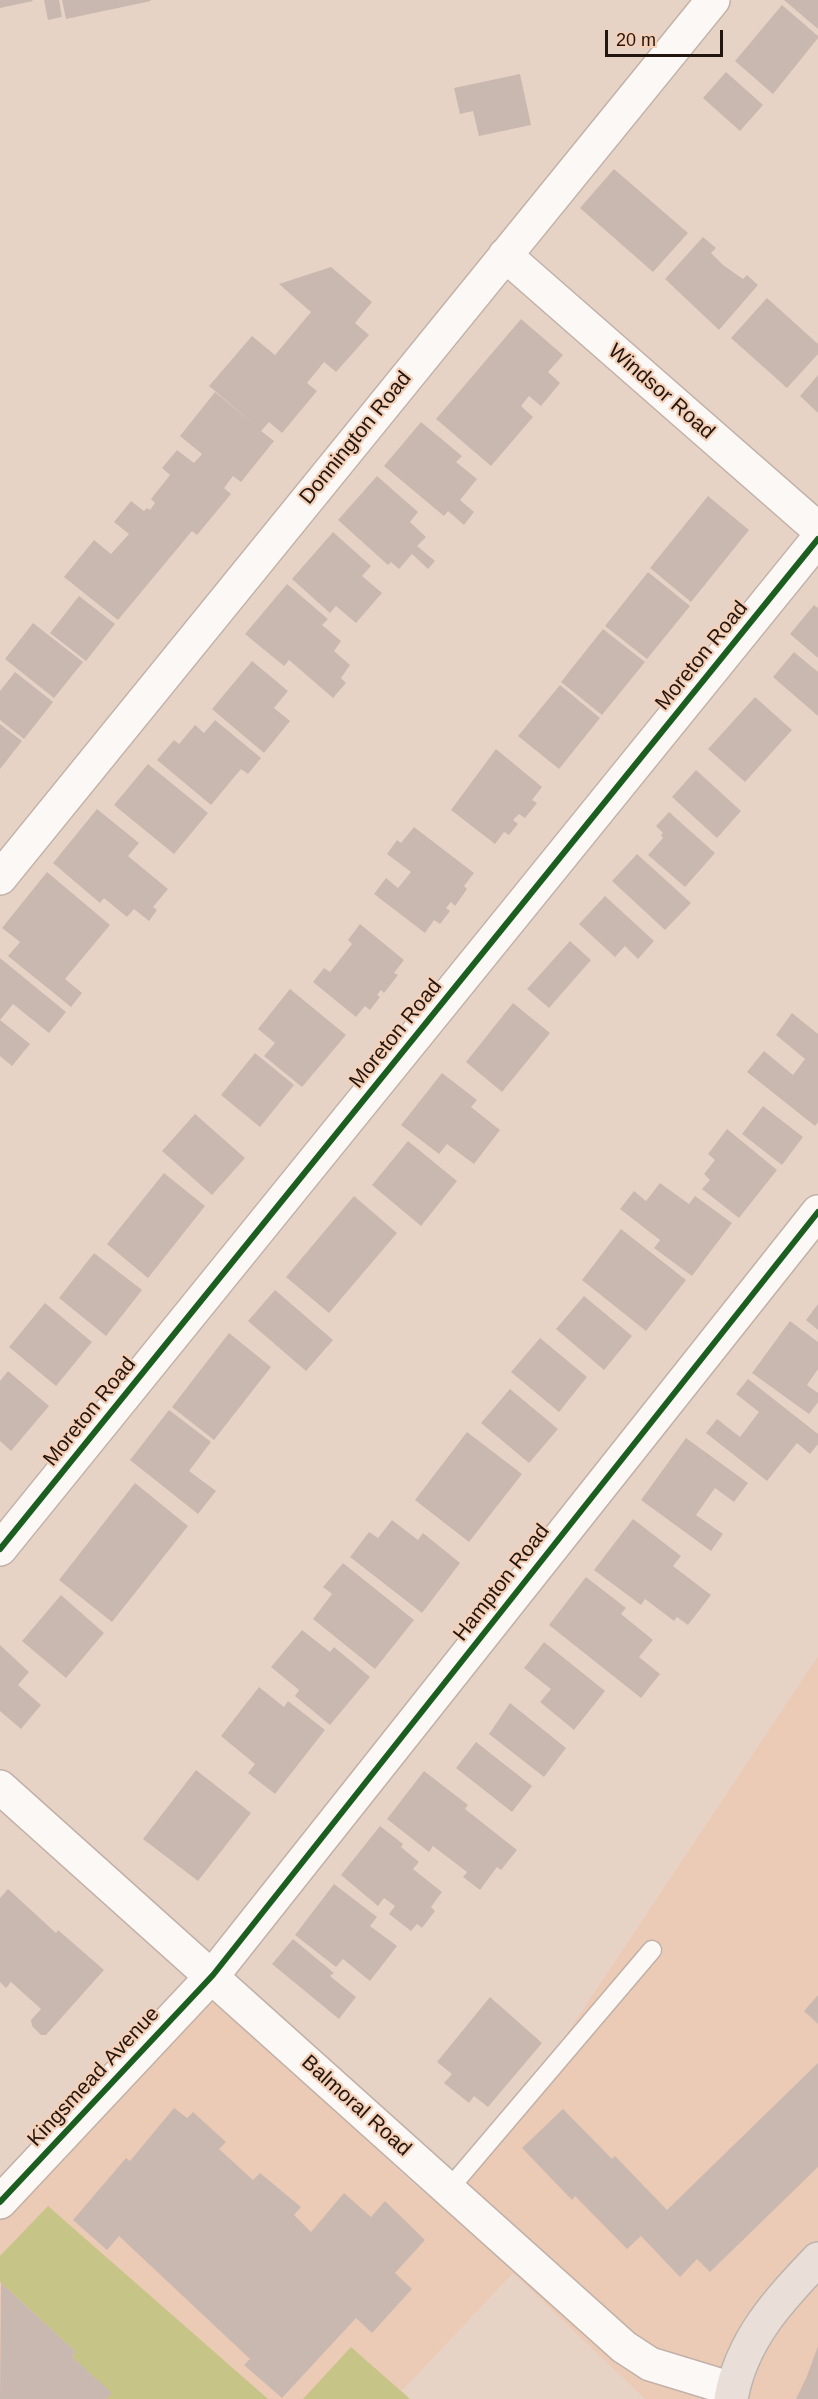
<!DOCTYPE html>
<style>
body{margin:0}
#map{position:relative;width:818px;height:2399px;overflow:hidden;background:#e7d3c6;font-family:Helvetica,sans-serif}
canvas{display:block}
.scale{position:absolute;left:605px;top:30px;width:118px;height:27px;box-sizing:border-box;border:3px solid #23160e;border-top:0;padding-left:8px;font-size:18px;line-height:21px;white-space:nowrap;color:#23160e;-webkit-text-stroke:4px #f5d0b8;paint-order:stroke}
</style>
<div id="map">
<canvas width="818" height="2399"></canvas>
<div class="scale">20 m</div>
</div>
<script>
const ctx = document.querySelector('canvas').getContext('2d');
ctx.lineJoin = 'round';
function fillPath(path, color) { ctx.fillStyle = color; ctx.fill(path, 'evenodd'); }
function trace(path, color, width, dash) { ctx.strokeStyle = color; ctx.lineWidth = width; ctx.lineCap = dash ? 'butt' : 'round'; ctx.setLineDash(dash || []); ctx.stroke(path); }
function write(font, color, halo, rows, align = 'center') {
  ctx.font = font + ' Helvetica,sans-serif'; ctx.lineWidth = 4.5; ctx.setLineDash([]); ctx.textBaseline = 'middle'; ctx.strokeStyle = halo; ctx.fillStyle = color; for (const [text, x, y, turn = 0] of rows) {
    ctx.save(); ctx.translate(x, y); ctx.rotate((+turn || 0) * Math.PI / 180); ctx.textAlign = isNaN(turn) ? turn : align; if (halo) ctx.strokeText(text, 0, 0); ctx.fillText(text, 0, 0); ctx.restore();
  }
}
const built = new Path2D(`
 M818 1656V2399H645L513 2273 402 2391 410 2399H0V2204L206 1992 417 2187 449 2211Z`);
const green = new Path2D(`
 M48 2206 268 2399H106L111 2393 72 2357 76 2352 0 2282V2256Z
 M351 2347 410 2399H303Z`);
const building = new Path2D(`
 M0 0H32L33 1 0 8Z
 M44 0H59L62 17 48 20Z
 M62 0H150L151 1 66 19Z
 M784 0H818V29Z
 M782 5 818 36V38L773 94 735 61Z
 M726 72 763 105 740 131 703 98Z
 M520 74 531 125 479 136 473 111 460 114 454 88Z
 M614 169 688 233 653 272 580 208Z
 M703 237 716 248 711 253 723 265 743 279 747 275 758 285 719 330 665 279Z
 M331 267 372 302 355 323 369 335 336 372 324 362 307 383 317 391 282 433 269 422 261 431 274 441 241 482 233 476 224 488 231 494 197 535 192 531 118 620 64 577 94 540 111 554 129 534 114 522 131 501 144 511 147 508 150 510 155 503 151 499 170 475 162 468 177 450 194 463 202 454 180 436 215 392 256 426 209 386 252 336 275 355 311 312 279 284Z
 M767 298 818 344V354L787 388 731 338Z
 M521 319 563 355 548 372 560 383 541 406 529 396 521 406 533 417 491 466 436 419Z
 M818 375V413L800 396Z
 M421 422 462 456 456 462 477 479 460 500 474 512 464 525 448 511 444 516 384 466Z
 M377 476 418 512 410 522 426 537 417 546 435 561 428 569 412 554 399 569 391 562 388 565 338 520Z
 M708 496 749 530 691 602 650 568Z
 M333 532 371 566 362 576 382 593 356 623 336 606 330 613 292 579Z
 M648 572 690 606 647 659 605 626Z
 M287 584 328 619 322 625 341 641 334 651 350 665 341 678 346 683 333 698 289 660 284 666 245 634Z
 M79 596 115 624 86 661 50 633Z
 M814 605 818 608V658L790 634Z
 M33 623 83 662 54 698 5 659Z
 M603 629 645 662 602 715 561 682Z
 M794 652 818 672V716L773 677Z
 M252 661 288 691 274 708 290 721 264 753 212 709Z
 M15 672 53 702 24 739 0 720V691Z
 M560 685 600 718 559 769 518 736Z
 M755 697 792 730 745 782 708 749Z
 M215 720 261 758 248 774 241 769 211 805 157 760 174 740 179 744 195 725 204 733Z
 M0 724 22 741 0 769Z
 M496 749 542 787 532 800 537 803 525 818 519 814 513 820 518 824 509 835 504 832 495 844 451 810Z
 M148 764 208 813 174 854 114 805Z
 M696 770 741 811 717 838 672 797Z
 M97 809 139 843 128 856 168 889 153 907 157 910 149 921 134 909 127 917 104 898 100 903 53 863Z
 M669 812 715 853 685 887 648 855 663 838 661 835 663 833 656 826Z
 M414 827 474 873 464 886 467 889 455 906 451 902 446 908 450 911 440 924 434 920 425 933 374 894 386 878 398 888 411 872 387 854 397 840 401 843Z
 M637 854 691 903 665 930 612 881Z
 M47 872 110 925 65 979 82 993 71 1007 8 956 20 942 2 928Z
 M605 896 654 941 638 959 625 946 615 957 579 924Z
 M360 924 404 960 394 973 398 975 384 993 381 990 377 995 380 997 370 1010 365 1006 356 1017 313 982 324 968 330 972 352 944 348 940Z
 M570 941 591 960 549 1008 527 989Z
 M0 958 66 1012 49 1033 13 1004 0 1020Z
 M290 989 346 1035 302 1087 264 1056 275 1043 258 1029Z
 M513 1003 550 1033 502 1092 466 1062Z
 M792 1013 818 1034V1122L815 1126 747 1072 764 1051 793 1075 805 1059 776 1035Z
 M0 1020 30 1044 12 1066 0 1056Z
 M255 1053 294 1085 260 1127 221 1095Z
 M442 1073 477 1100 471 1107 500 1130 474 1164 447 1144 439 1154 401 1125Z
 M763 1106 803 1137 782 1165 742 1134Z
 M195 1114 245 1158 212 1195 162 1151Z
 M727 1129 777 1170 739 1218 702 1189 710 1180 704 1174 715 1160 708 1154Z
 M408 1141 457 1181 421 1226 372 1185Z
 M164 1173 205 1206 148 1278 107 1244Z
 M660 1183 689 1204 695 1196 732 1223 692 1276 654 1248 660 1240 620 1209 634 1191 646 1201Z
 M354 1196 397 1233 329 1313 286 1277Z
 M621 1229 686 1280 646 1331 582 1280Z
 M94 1253 142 1290 106 1336 59 1298Z
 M275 1290 333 1340 306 1371 248 1321Z
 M584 1296 632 1336 604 1370 556 1329Z
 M45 1303 92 1342 56 1386 9 1347Z
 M818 1304V1330L806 1320Z
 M790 1321 818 1342V1369L807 1385 818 1393V1402L809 1414 752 1373Z
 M229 1333 271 1367 214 1440 172 1407Z
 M540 1338 587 1377 559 1412 511 1372Z
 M8 1371 49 1406 11 1451 0 1441V1381Z
 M748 1379 818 1434V1444L810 1454 797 1443 767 1481 706 1433 717 1419 740 1437 759 1412 736 1394Z
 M510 1389 558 1429 529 1463 481 1423Z
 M169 1410 211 1442 189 1471 216 1491 198 1514 130 1460Z
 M467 1432 522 1474 469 1542 415 1500Z
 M686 1438 748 1483 734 1502 715 1488 696 1515 723 1534 711 1551 641 1500Z
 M135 1483 188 1526 112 1622 59 1580Z
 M633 1519 681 1556 673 1566 711 1595 688 1625 677 1617 674 1621 645 1599 641 1605 594 1570Z
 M392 1520 418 1540 423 1533 460 1563 422 1613 350 1557 369 1532 378 1538Z
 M343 1563 414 1620 375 1669 313 1619 332 1594 323 1587Z
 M586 1577 626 1608 621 1614 653 1640 639 1657 660 1674 641 1698 549 1625Z
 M61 1595 104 1633 66 1678 22 1641Z
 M302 1630 330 1652 334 1647 370 1677 330 1725 295 1696 299 1690 271 1667Z
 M544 1642 605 1691 574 1730 540 1702 551 1689 524 1668Z
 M0 1645 29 1672 18 1685 41 1705 21 1729 0 1711Z
 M259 1687 284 1707 288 1701 325 1730 275 1794 248 1773 255 1764 221 1736Z
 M510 1703 566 1748 544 1777 489 1734Z
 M476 1742 532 1786 512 1812 456 1768Z
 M196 1770 251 1813 198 1881 143 1839Z
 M424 1771 468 1805 465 1809 517 1850 501 1870 497 1867 480 1890 463 1877 467 1872 433 1846 429 1852 387 1819Z
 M380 1826 403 1844 401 1847 419 1862 413 1869 442 1892 431 1907 435 1911 422 1928 417 1924 411 1931 389 1914 395 1906 384 1898 378 1906 341 1875Z
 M334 1884 377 1917 370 1926 397 1946 370 1981 343 1959 336 1967 295 1935Z
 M8 1889 56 1933 58 1930 104 1970 46 2035H41L32 2026 31 2020 41 2009 11 1982 6 1988 0 1982V1898Z
 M293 1939 334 1973 330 1976 356 1997 339 2019 272 1964Z
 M818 1995V2024L804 2011Z
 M490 1997 542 2043 488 2107 474 2096 469 2103 444 2083 452 2074 437 2062Z
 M818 2063V2167L710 2272 697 2259 680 2277 641 2236 627 2249 575 2196 572 2200 522 2148 563 2109 612 2159 615 2156 667 2210Z
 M174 2108 187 2118 193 2112 226 2142 219 2149 253 2180 260 2173 301 2207 294 2215 311 2232 344 2193 371 2217 385 2201 425 2240 395 2273 412 2289 372 2333 356 2318 282 2398 244 2365 250 2359 119 2236 107 2250 73 2220 126 2158 130 2161Z
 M1 2283 76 2352 72 2357 112 2393 106 2399H0Z
 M818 2346V2399H796L807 2376Z`);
const lane = new Path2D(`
 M448 2190 652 1950`);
const street = new Path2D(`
 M505 255 818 529
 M0 878 713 0
 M0 1549 818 539
 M0 1787C209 1972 415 2161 624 2347L650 2364 732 2389
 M0 2202 213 1975 818 1212`);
const primary = new Path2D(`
 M731 2399C741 2340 779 2300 818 2259`);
const cycleway = new Path2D(`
 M0 1549 818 539
 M0 2202 213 1975 818 1212`);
const streetNames = [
 ["Windsor Road",661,392,41],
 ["Donnington Road",356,438,-51],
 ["Moreton Road",702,656,-51],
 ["Moreton Road",396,1034,-51],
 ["Moreton Road",90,1412,-51],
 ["Hampton Road",502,1583,-52],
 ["Kingsmead Avenue",94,2077,-47],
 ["Balmoral Road",356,2106,42]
];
fillPath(built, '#eccbb6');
fillPath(green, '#c7c488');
fillPath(building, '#c9b8b0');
trace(lane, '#c1b1a7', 21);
trace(street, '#c1b1a7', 36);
trace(primary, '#beb4ad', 36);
trace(lane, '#fbf8f6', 18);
trace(street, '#fbf8f6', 33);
trace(primary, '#e9dfd8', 33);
trace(cycleway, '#1b5e20', 6);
write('21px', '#23160e', '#f5d0b8', streetNames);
</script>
